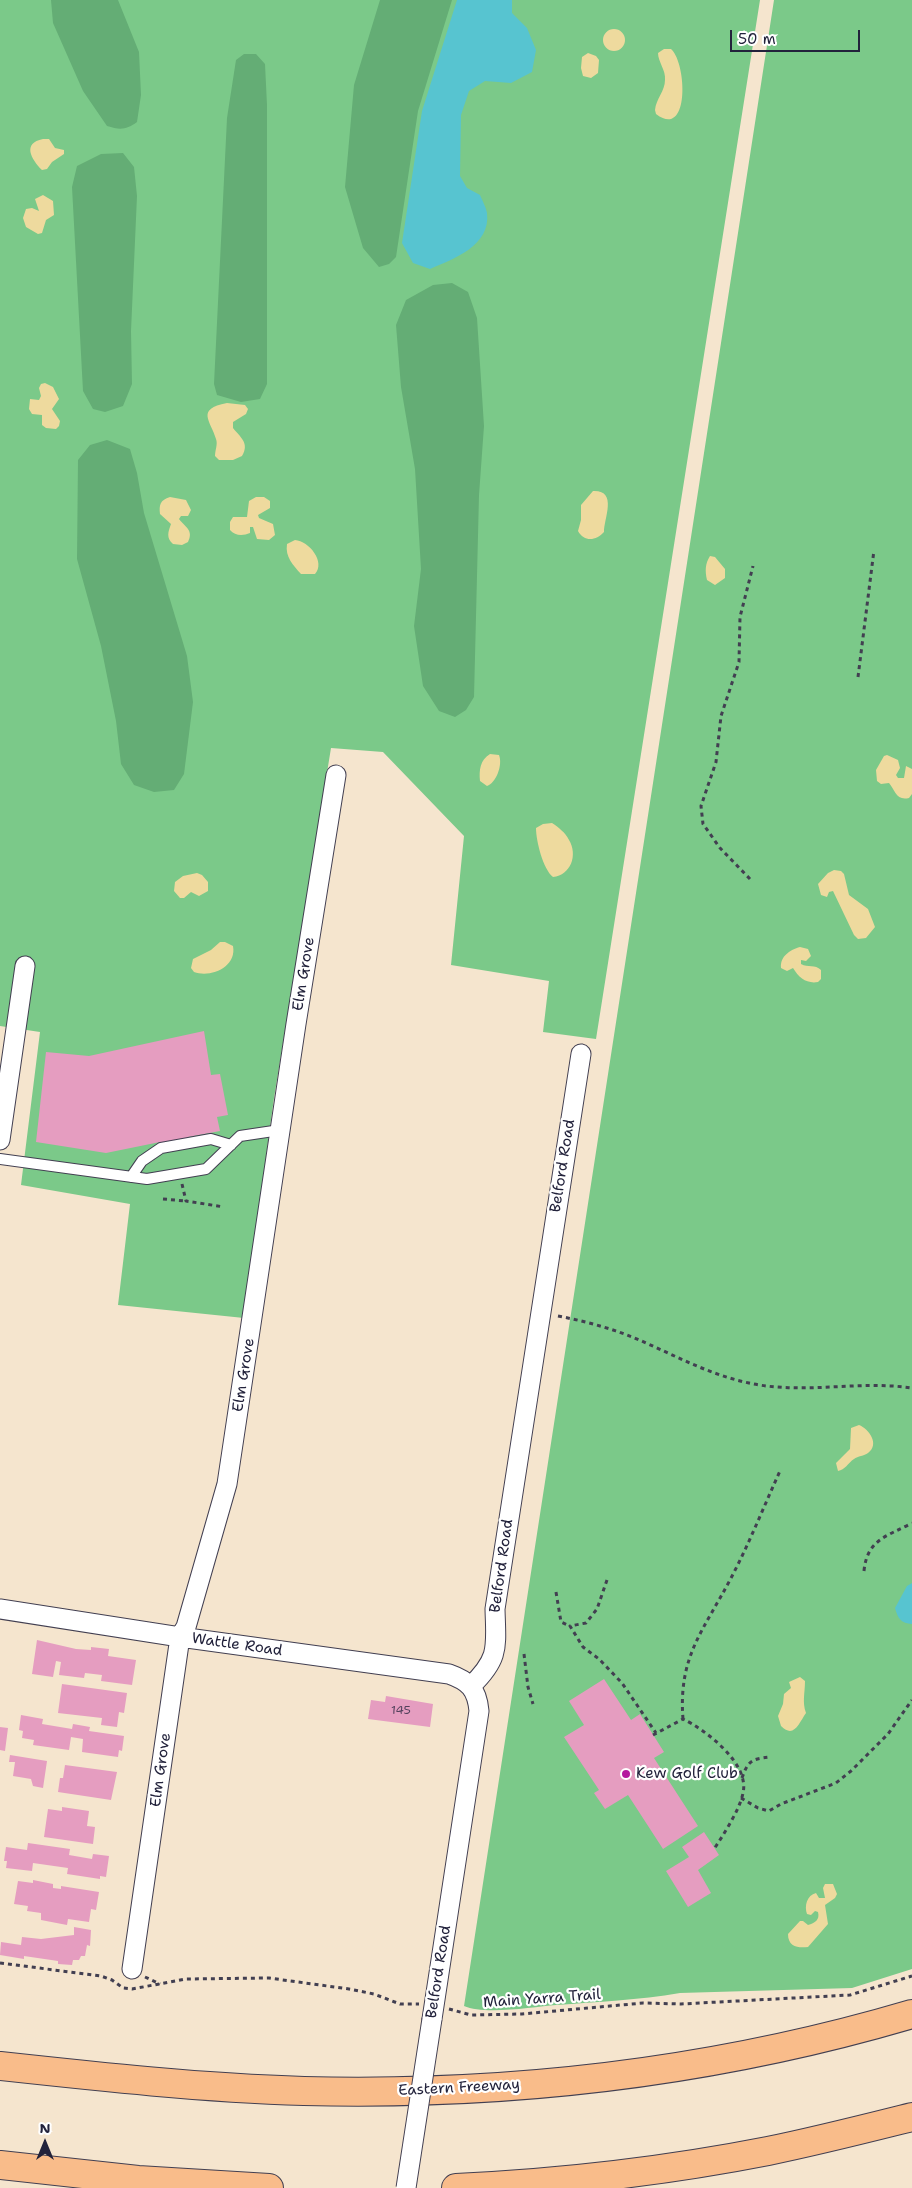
<!DOCTYPE html>
<style>
body{margin:0}
#map{position:relative;width:912px;height:2188px;overflow:hidden;background:#f5e5ce;font-family:"Shantell Sans",sans-serif}
canvas{display:block}
.north{position:absolute;left:20px;top:2118px;width:50px;height:50px;-webkit-text-stroke:4px #fff;paint-order:stroke;rotate:0deg;font-size:14px;font-weight:700;line-height:20px;text-align:center;color:#22223b}
.north::after{content:'';display:block;margin:auto;width:18px;height:22px;background:#22223b;clip-path:polygon(50% 0,100% 100%,50% 72%,0 100%)}
.scale{position:absolute;left:730px;top:30px;width:130px;height:22px;box-sizing:border-box;border:2px solid #22223b;border-top:0;padding-left:6px;font-size:15px;line-height:18px;white-space:nowrap;color:#22223b;-webkit-text-stroke:4px #fff;paint-order:stroke}
</style>
<div id="map">
<canvas width="912" height="2188"></canvas>
<div class="north">N</div>
<div class="scale">50 m</div>
</div>
<script>
const ctx = document.querySelector('canvas').getContext('2d');
ctx.lineJoin = 'round';
function fillPath(path, color) { ctx.fillStyle = color; ctx.fill(path, 'evenodd'); }
function trace(path, color, width, dash) { ctx.strokeStyle = color; ctx.lineWidth = width; ctx.lineCap = dash ? 'butt' : 'round'; ctx.setLineDash(dash || []); ctx.stroke(path); }
function write(font, color, halo, rows, align = 'center') {
  ctx.font = font + ' "Shantell Sans",sans-serif'; ctx.lineWidth = 4.5; ctx.setLineDash([]); ctx.textBaseline = 'middle'; ctx.strokeStyle = halo; ctx.fillStyle = color; for (const [text, x, y, turn = 0] of rows) {
    ctx.save(); ctx.translate(x, y); ctx.rotate((+turn || 0) * Math.PI / 180); ctx.textAlign = isNaN(turn) ? turn : align; if (halo) ctx.strokeText(text, 0, 0); ctx.fillText(text, 0, 0); ctx.restore();
  }
}
const green = new Path2D(`
 M0 0H760L596 1039 543 1032 549 981 451 965 464 836 383 752 331 748 274 1098 244 1318 118 1305 130 1204 21 1185 40 1032 0 1026Z
 M774 0H912V1969L852 1988 680 1993C639 2000 597 2002 556 2005 534 2007 484 2015 464 2006Z`);
const forest = new Path2D(`
 M51 0H118L139 52 141 95 137 122C126 130 120 130 107 126L83 91 53 23Z
 M380 0H452L418 111 396 257 389 264 379 267 363 248 345 187 354 85Z
 M244 54H256L265 64 267 105V384L260 399 241 402 217 395 214 384 227 118 236 60Z
 M123 153 134 167 137 196 131 331 132 384 123 406 105 412 93 409 83 391 72 187 77 166 101 154Z
 M452 283 468 292 477 318 484 426 479 495 474 697 466 710 455 717 439 711 423 686 414 626 421 569 415 469 401 387 396 325 406 300 433 285Z
 M107 440 130 449 137 473 144 513 187 656 193 702 184 774 174 790 154 792 134 785 121 764 116 721 101 646 77 559 78 460 90 445Z`);
const sand = new Path2D(`
 M603 40a11 11 0 1 1 22 0a11 11 0 1 1-22 0Z
 M664 49H671C687 63 690 140 656 114L655 110C656 99 665 91 665 80 666 70 658 62 658 53Z
 M588 53 596 56 599 60 598 73 591 78 583 76 581 68 582 57Z
 M43 139H49L55 148 64 150V154L52 162 47 169 42 170C31 159 22 143 43 139Z
 M43 195 53 201 54 215 46 220 42 233 38 234 26 227 23 218 26 209 32 208 39 211 35 199Z
 M45 383 53 387 59 399 52 409 60 421 59 426 56 429 46 428 42 425V415L32 414 29 409 30 399 39 400 41 396 39 388 41 384Z
 M227 403 245 405 248 409 246 414 233 422V428C240 437 250 443 242 456L233 460H219L215 456C215 450 218 444 216 439 211 421 195 409 227 403Z
 M593 491C618 490 604 518 604 532 596 541 584 542 578 531L581 520V505Z
 M170 497 186 500 191 510 188 516H181L179 519C185 527 194 530 188 542L182 545 173 544C166 538 168 532 171 524L160 514C159 505 160 500 170 497Z
 M256 497H264L270 501V508L258 515 259 518 273 524 275 535 269 540 257 539 253 527H250V533C243 536 235 536 230 530V522L233 517H247L249 501Z
 M295 540C309 541 326 562 315 574H301C293 565 285 557 287 544Z
 M710 556 715 557 725 569V578L715 585 707 580C705 571 705 564 710 556Z
 M490 754 499 755C503 765 496 783 487 786L480 781C479 770 480 760 490 754Z
 M887 755 898 760 900 768 896 775 898 778H904L906 766 912 769V794L909 798C896 801 895 790 889 783L881 784 877 781 876 770 884 756Z
 M552 823C558 827 566 833 569 840 578 855 571 875 553 877 543 869 536 841 536 828L543 824Z
 M834 870 841 871 844 874 849 895 868 909 875 927 866 938 858 939 854 935 833 891 829 892 827 897 821 895 818 884 828 873Z
 M197 873 202 875 208 882V891L199 896 191 892 184 898H180L174 891 175 882 183 876Z
 M220 942H225L233 946C237 967 211 978 194 972L191 968 193 959 211 950Z
 M800 947 808 949 811 956 806 961 801 960V964C808 968 815 964 821 970V979L818 982C807 984 799 978 793 968L787 971 781 968C780 956 790 950 800 947Z
 M859 1425C869 1429 880 1444 868 1453 864 1456 858 1456 854 1459 848 1463 845 1470 838 1471L836 1463 850 1449 851 1428Z
 M800 1677 805 1681C805 1693 802 1702 806 1713 799 1723 794 1739 781 1726L778 1716 783 1704 784 1694 791 1688 789 1682Z
 M825 1884H833L837 1894 835 1898 825 1905 828 1924 808 1947C798 1948 788 1947 788 1934L800 1921H803L808 1925C815 1923 820 1920 818 1912L815 1911 811 1915 807 1914C804 1906 807 1895 816 1893L819 1898H825L823 1888Z`);
const water = new Path2D(`
 M457 0H512V13L527 28 536 50 532 72 511 83 485 81 469 91 461 115 460 176 467 188 480 195C482 200 486 207 487 213 491 246 453 259 430 269L413 263 402 243 422 111Z
 M912 1583V1624C901 1623 898 1619 895 1608L907 1586Z`);
const building = new Path2D(`
 M204 1031 211 1075 220 1074 228 1115 217 1117 220 1131 188 1137 190 1148 161 1153 160 1142 106 1153 36 1142 46 1052 89 1056Z
 M37 1640 76 1649 91 1650V1647L109 1649 108 1656 136 1660 132 1685 101 1681 102 1675 85 1673 84 1678 59 1675 61 1662 56 1661 53 1677 32 1674Z
 M604 1679 631 1720 640 1714 664 1752 654 1758 698 1826 663 1849 628 1795 605 1809 594 1793 599 1790 564 1737 584 1725 569 1701Z
 M62 1684 127 1693 124 1713 119 1712 117 1727 101 1725 102 1718 58 1713Z
 M386 1696 433 1704 430 1727 368 1719 371 1700 385 1702Z
 M21 1715 43 1719 42 1724 72 1729 73 1724 90 1727 89 1731 124 1736 122 1751 119 1750 118 1757 82 1752 83 1739 71 1737 69 1750 33 1745 34 1740 22 1738 23 1731 19 1730Z
 M0 1727 8 1728 5 1751 0 1750Z
 M10 1755 47 1761 43 1788 33 1786 31 1779 13 1776 15 1762H9Z
 M65 1765 117 1772 111 1800 58 1792 60 1778H63Z
 M62 1807 89 1811 87 1826 95 1827 93 1844 44 1837 48 1809 62 1811Z
 M704 1832 719 1855 698 1870 711 1893 688 1907 666 1871 689 1857 682 1847Z
 M28 1843 70 1849 69 1855 92 1859 93 1854 109 1856 106 1877 100 1876V1879L67 1874 68 1868 33 1863 32 1871 6 1868 7 1861H4L6 1847 27 1850Z
 M33 1880 53 1884V1888L61 1889V1886L99 1892 96 1910 91 1909 89 1922 68 1919 67 1925 41 1920V1913L27 1911 28 1906 14 1904 18 1881 33 1883Z
 M74 1927 91 1930 90 1946 87 1945 85 1956H81L79 1960H73L72 1965 58 1964V1961L24 1956V1959L0 1955 1 1942 21 1945 22 1937 41 1939 74 1935Z`);
const path = new Path2D(`
 M858 677 874 550
 M750 879 720 848 703 824 701 806 716 762 721 716 739 662 740 617 753 566
 M182 1184 186 1201 224 1207
 M163 1199 186 1201
 M558 1316C589 1322 618 1330 646 1343 680 1358 711 1375 749 1383 803 1395 858 1380 912 1388
 M864 1571C867 1539 888 1536 912 1523
 M607 1580 597 1609 586 1623 570 1626 583 1647 599 1659 622 1683 656 1733
 M556 1592 561 1622 570 1626
 M524 1654 528 1687 533 1704
 M683 1719C678 1656 704 1630 731 1578 749 1544 764 1506 780 1471
 M653 1735 683 1719C706 1730 750 1764 743 1793 740 1809 724 1834 714 1849
 M742 1778C748 1761 751 1759 770 1757
 M741 1798 758 1808 769 1811 781 1804 836 1783 851 1771 888 1734 912 1700
 M0 1963 101 1976 112 1980 123 1988 132 1989 186 1979 269 1978 349 1989 374 1994 400 2004H419
 M145 1977 160 1984
 M449 2009 471 2015 522 2014 643 2003 681 2004 850 1995 912 1976`);
const lane = new Path2D(`
 M0 1159 147 1179 206 1169 240 1136 280 1130
 M131 1177 142 1161 161 1148 211 1139 231 1145`);
const street = new Path2D(`
 M0 1140 25 966
 M0 1609 180 1637 449 1674C469 1681 477 1689 479 1711L432 2019
 M471 1686C500 1658 496 1647 495 1609L581 1054
 M132 1969 180 1637 186 1627 227 1484 296 1024 336 775`);
const highway = new Path2D(`
 M0 2066C101 2077 203 2088 304 2091 509 2096 716 2072 912 2014
 M0 2165 138 2180 269 2188
 M456 2188C561 2183 666 2171 768 2151 817 2141 864 2129 912 2117`);
const streetBridge = new Path2D(`
 M406 2188 432 2019`);
const markers = [
 [626,1774,5,"#b5179e"]
];
const numberNames = [
 ["145",401,1711]
];
const streetNames = [
 ["Elm Grove",304,974,-81],
 ["Belford Road",563,1166,-81],
 ["Elm Grove",244,1375,-81],
 ["Belford Road",502,1566,-82],
 ["Wattle Road",237,1645,8],
 ["Elm Grove",161,1770,-82],
 ["Belford Road",439,1972,-81],
 ["Main Yarra Trail",542,1999,-4],
 ["Eastern Freeway",459,2088,-3]
];
const poiNames = [
 ["Kew Golf Club",636,1774]
];
fillPath(green, '#7bc989');
fillPath(forest, '#64ad75');
fillPath(sand, '#eeda9e');
fillPath(water, '#57c4d0');
fillPath(building, '#e59dc0');
trace(lane, '#423f51', 12);
trace(street, '#423f51', 21);
trace(highway, '#423f51', 30);
trace(path, '#423f51', 3, [4, 4]);
trace(lane, '#fff', 10);
trace(street, '#fff', 19);
trace(highway, '#f9bc8a', 28);
trace(streetBridge, '#423f51', 21, []);
trace(streetBridge, '#fff', 19);
for (const [x, y, r, color] of markers) { const dot = new Path2D(); dot.arc(x, y, r, 0, 2 * Math.PI); ctx.fillStyle = color; ctx.fill(dot); trace(dot, '#fff', 2); }
write('12px', '#53415c', null, numberNames);
write('15px', '#22223b', '#fff', streetNames);
write('15px', '#22223b', '#fff', poiNames, 'left');
</script>
